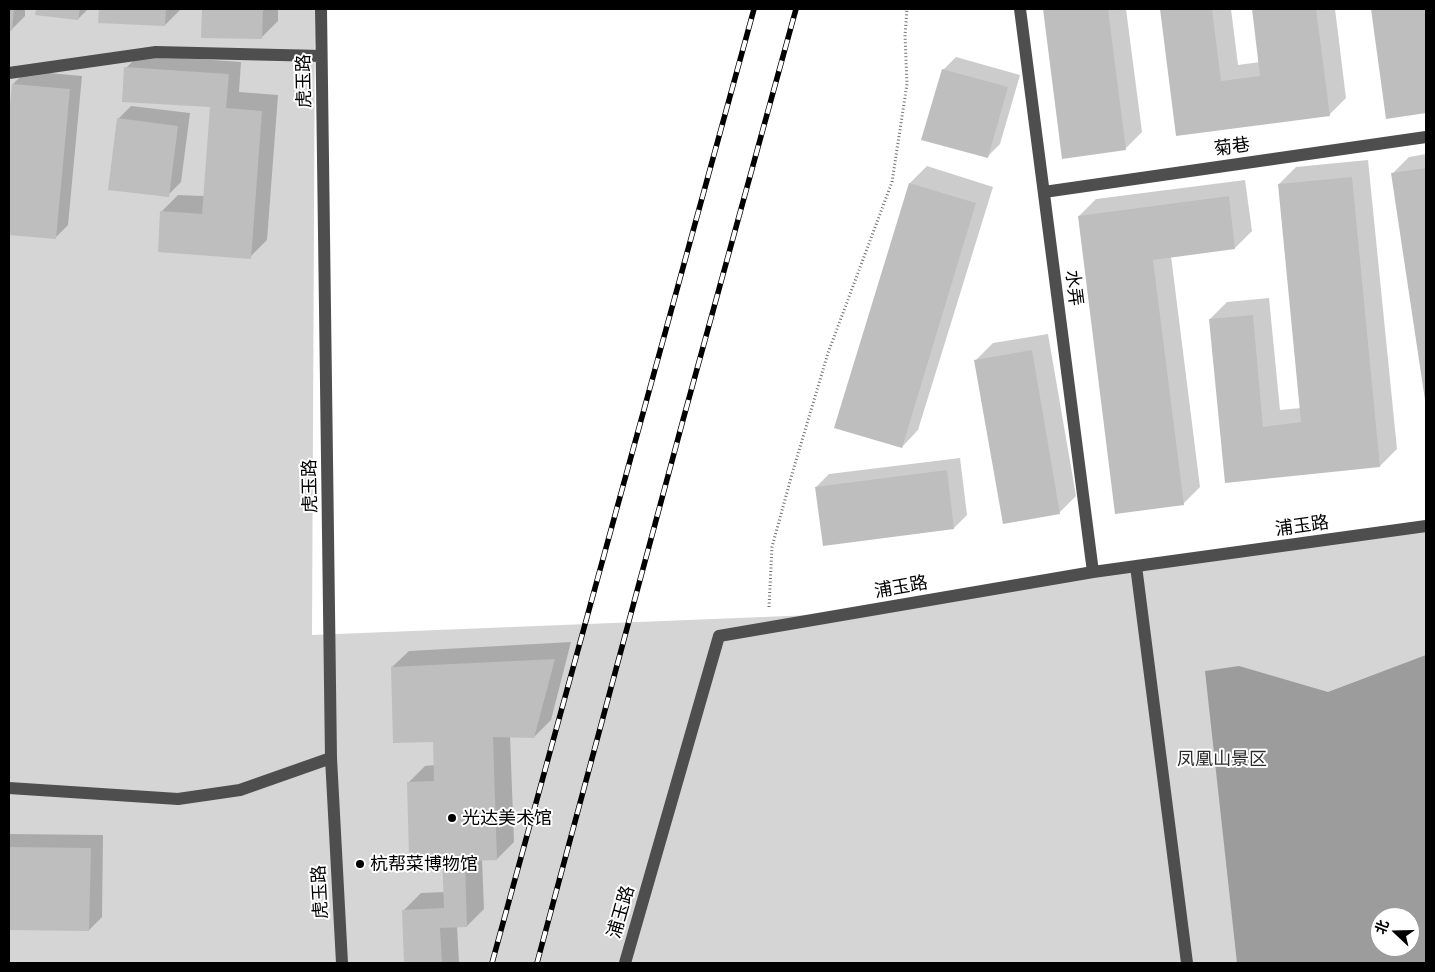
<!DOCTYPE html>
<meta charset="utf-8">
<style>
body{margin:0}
#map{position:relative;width:1435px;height:972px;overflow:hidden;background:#fff;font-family:"Asap Condensed","Noto Sans SC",sans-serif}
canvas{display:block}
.frame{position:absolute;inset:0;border:10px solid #000;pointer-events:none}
.north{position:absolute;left:1370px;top:907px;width:50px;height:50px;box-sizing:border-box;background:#fff;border:1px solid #999;border-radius:50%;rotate:291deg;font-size:14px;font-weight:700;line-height:20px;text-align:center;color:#000}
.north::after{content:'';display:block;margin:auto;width:18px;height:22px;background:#000;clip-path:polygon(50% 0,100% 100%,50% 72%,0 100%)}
</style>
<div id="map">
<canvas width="1435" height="972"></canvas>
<div class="frame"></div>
<div class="north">北</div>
</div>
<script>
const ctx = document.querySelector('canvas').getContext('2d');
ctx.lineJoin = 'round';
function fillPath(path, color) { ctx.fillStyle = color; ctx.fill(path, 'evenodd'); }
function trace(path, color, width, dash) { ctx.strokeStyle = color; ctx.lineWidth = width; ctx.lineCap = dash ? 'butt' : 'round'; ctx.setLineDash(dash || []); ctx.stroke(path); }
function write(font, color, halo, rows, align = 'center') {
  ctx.font = font + ' "Asap Condensed","Noto Sans SC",sans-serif'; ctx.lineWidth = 4; ctx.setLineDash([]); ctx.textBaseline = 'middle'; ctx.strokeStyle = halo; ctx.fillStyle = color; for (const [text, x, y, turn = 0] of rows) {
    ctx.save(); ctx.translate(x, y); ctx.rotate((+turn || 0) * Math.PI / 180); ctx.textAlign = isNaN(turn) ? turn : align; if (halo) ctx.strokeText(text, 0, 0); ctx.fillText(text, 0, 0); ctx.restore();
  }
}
const green = new Path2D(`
 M9 9H315L312 635 813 615 1426 524V963H9ZM1380 917H1410V947H1380Z`);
const water = new Path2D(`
 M1426 655V963H1237L1205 671 1239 666 1328 692ZM1380 917H1410V947H1380Z`);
const shadow = new Path2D(`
 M9 9H25V16L12 29H9Z
 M37 9H88L78 19 37 14Z
 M100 9H181L165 25 99 21Z
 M203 9H278V21L261 38 202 36Z
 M1044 9H1126L1142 132 1125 149 1063 157Z
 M1161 9H1231L1238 65 1260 62 1253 9H1335L1346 98 1329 115 1177 135Z
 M1373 9H1426V112L1387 117Z
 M139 55 241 62 239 92 278 95 267 240 250 257 162 211 178 195 204 196 211 106 126 68Z
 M956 57 1020 75 1000 144 987 157 943 70Z
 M26 71 82 76 68 225 55 238 9 234V131L13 84Z
 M131 106 190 113 181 182 168 195 118 119Z
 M1426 154V398L1392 174 1409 157Z
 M1368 160 1397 449 1380 466 1226 482 1210 319 1227 302 1269 298 1280 410 1301 408 1279 184 1296 167Z
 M927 166 993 187 918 430 902 447 835 427 910 183Z
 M1245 180 1252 231 1235 248 1171 256 1200 487 1183 504 1079 216 1096 199Z
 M1048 334 1076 496 1059 513 976 360 993 343Z
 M960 458 967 515 954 528 816 487 829 474Z
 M571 642 551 720 534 737 510 736 514 842 497 859H482L484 909 467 926H457L459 963H405L404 910 421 893 445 892 443 853 408 783 425 766 435 765V741L392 667 409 651Z
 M10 834 103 835 102 917 89 930 9 929V836Z`);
const building = new Path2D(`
 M9 9H14L12 31 9 30Z
 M36 9H80L78 20 35 15Z
 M99 9H166L165 26 98 23Z
 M202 9H263L262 39 201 38Z
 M1043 9H1108L1126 150 1062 159Z
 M1160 9H1212L1221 81 1260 76 1252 9H1316L1330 116 1176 136Z
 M1371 9H1426V113L1386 119Z
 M124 67 229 74 226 108 262 111 251 259 158 252 160 211 202 214 210 107 122 102Z
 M942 69 1008 87 988 158 921 140Z
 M12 84 70 89 56 239 9 235V117Z
 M117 118 178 126 169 197 108 190Z
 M1426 168V399L1425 400 1391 173Z
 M1352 177 1380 467 1225 483 1209 319 1253 315 1263 427 1301 422 1278 184Z
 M909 183 976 203 902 448 834 428Z
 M1229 196 1235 249 1153 260 1184 505 1115 514 1078 216Z
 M1032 350 1060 514 1003 524 974 360Z
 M947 470 954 529 823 546 815 487Z
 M555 659 534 738 493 737 497 860 465 861 467 927 440 928 442 963H404L402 910 444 908 442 854 409 856 407 782 434 781 433 742 393 743 391 667Z
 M9 847 91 848 89 931 9 930Z`);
const path = new Path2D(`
 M769 607 772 547 792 474 828 353 892 182 907 84 905 35 907 9`);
const minor = new Path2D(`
 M321 9 331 758 342 963
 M1020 9 1093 572
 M9 73 156 52 321 56
 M1044 192 1426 137
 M1136 566 1187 963
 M9 788 178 799 240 790 331 758
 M625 963 719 636 1093 572 1426 526`);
const rail = new Path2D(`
 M492 963 754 9
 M537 963 683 420 796 9`);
const markers = [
 [452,818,5,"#000"],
 [360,864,5,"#000"]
];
const streetNames = [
 ["虎玉路",304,81,-91],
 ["菊巷",1232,147,-8],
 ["水弄",1074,288,83],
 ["虎玉路",310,486,-91],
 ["浦玉路",1302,526,-8],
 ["浦玉路",901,587,-10],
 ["虎玉路",320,892,-93],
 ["浦玉路",621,912,-74]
];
const parkNames = [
 ["凤凰山景区",1222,759]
];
const poiNames = [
 ["光达美术馆",462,818],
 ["杭帮菜博物馆",370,864]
];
fillPath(green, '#d5d5d5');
fillPath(water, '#9c9c9c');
fillPath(shadow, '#0003');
fillPath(building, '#bebebe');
trace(path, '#707070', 3, [1, 2.5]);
trace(minor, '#4e4e4e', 12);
trace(rail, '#000', 5.5);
trace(rail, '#fff', 4, [11]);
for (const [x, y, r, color] of markers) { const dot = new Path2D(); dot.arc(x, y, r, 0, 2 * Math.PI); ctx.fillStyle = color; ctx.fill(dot); trace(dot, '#fff', 2); }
write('18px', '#000', '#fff', streetNames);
write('18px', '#2c2c2c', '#fff', parkNames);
write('18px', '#000', '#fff', poiNames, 'left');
</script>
